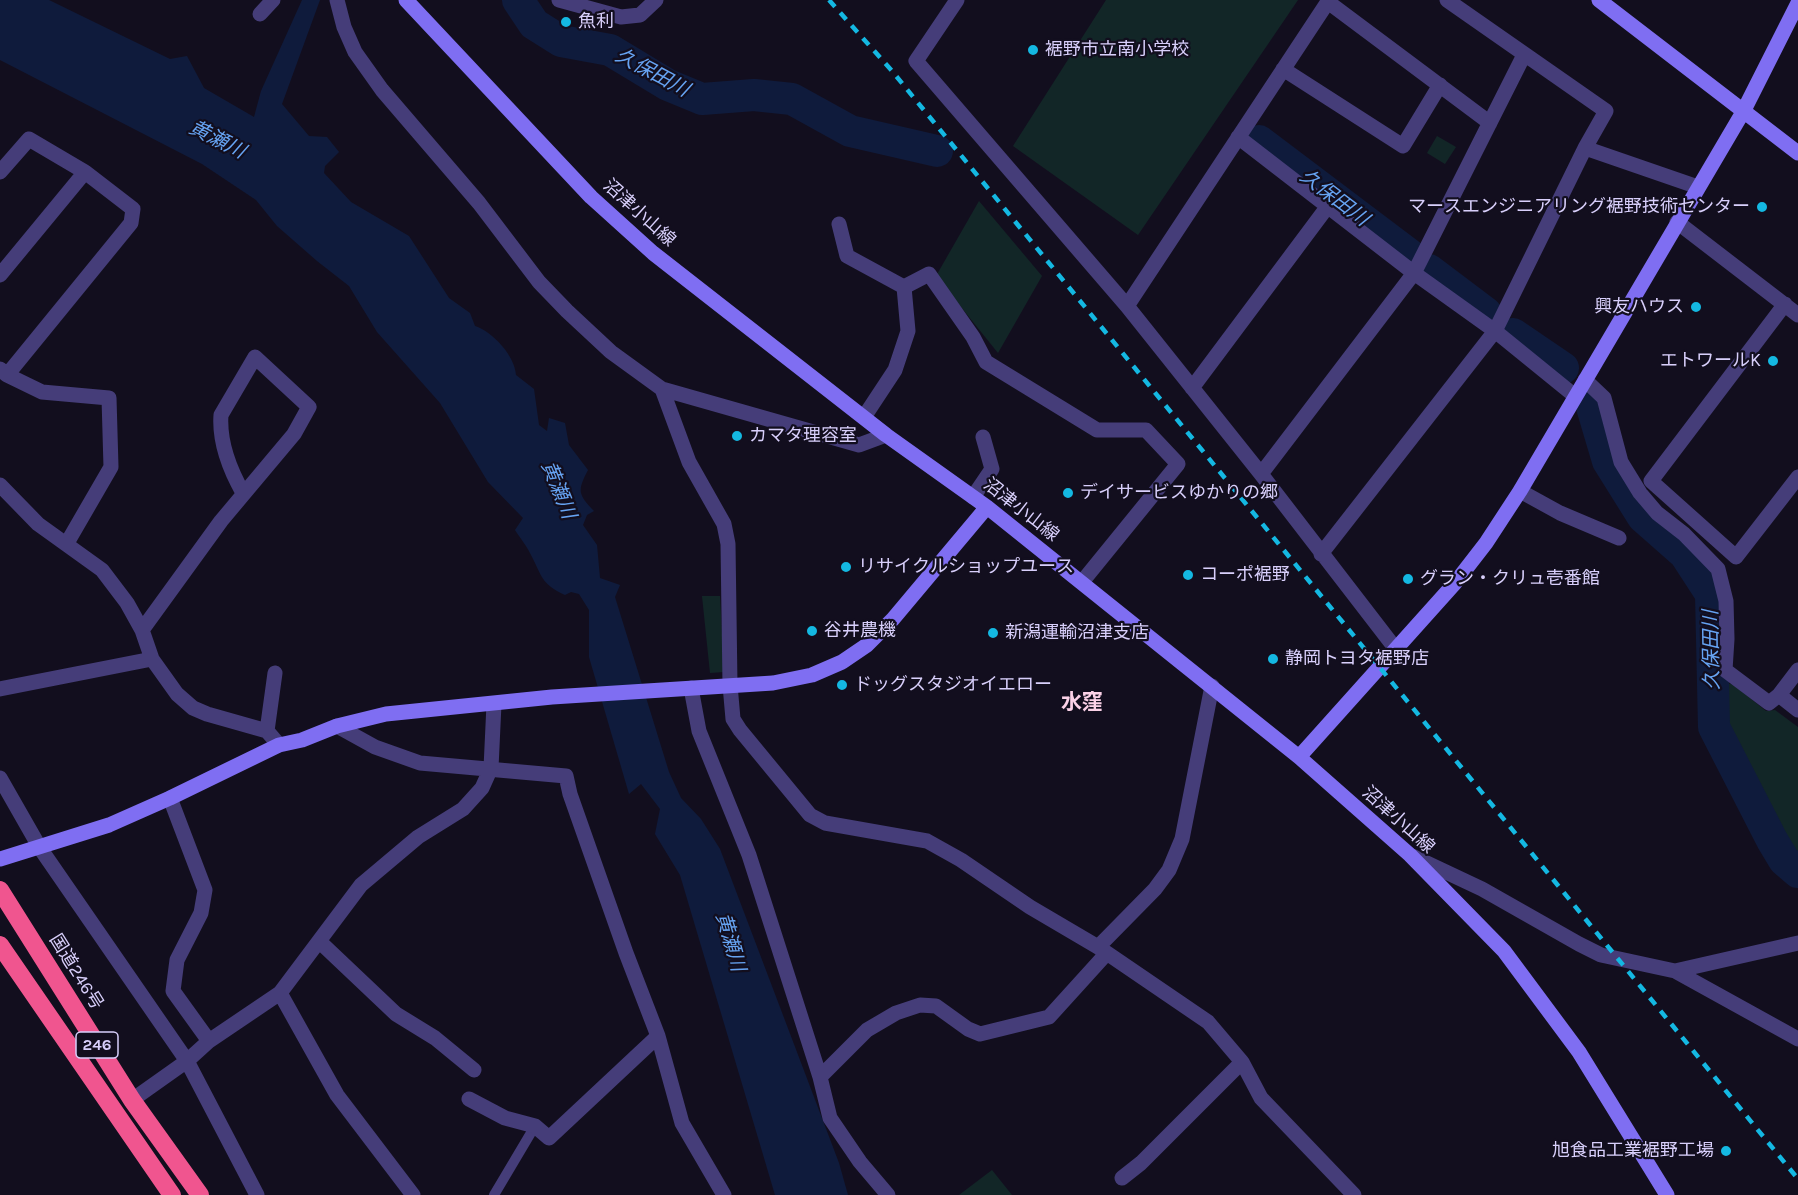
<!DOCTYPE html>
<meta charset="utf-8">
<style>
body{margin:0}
canvas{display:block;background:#120e1e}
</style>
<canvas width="1798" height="1195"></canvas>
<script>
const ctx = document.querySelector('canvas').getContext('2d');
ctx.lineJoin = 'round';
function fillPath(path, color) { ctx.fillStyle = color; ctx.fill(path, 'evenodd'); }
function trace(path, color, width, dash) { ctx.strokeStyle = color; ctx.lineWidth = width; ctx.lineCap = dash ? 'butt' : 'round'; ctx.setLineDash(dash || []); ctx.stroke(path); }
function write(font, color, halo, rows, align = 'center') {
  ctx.font = font + ' Karla,"Noto Sans JP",sans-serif'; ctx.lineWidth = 4.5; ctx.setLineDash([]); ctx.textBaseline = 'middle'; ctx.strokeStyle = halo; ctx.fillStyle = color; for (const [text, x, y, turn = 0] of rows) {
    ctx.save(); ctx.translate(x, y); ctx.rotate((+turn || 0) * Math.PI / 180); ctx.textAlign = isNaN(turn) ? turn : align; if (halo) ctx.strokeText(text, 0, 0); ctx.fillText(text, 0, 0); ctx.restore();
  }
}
const green = new Path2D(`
 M1106 0H1298L1138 235 1013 146Z
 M1437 136 1456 147 1445 164 1427 153Z
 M979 201 1042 276 998 353 936 276Z
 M702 596H720L724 672 710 673Z
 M1724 682 1734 685 1766 711 1775 710 1798 727V859L1793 854 1721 722Z
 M992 1170 1012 1195H959Z`);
const water = new Path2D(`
 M0 0H49L170 59 187 56 204 88 254 117 261 91 302 0H320L282 104 309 136 327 137 339 152 325 166 324 173 351 202 409 236 449 298 470 313 475 326C493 332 515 356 516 375L534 389 539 425 547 431 549 418 565 423 569 445 588 470C577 491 578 494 594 511L587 515 583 525 597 545 600 578 620 585 615 597 669 772 681 798 701 819 720 849 839 1163 848 1195H775L680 875 655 834 660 809 641 784 629 794 589 657V610L579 594 571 592 565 595C541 584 542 576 531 555 527 546 520 538 515 530L523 518 488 482 440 403 377 332 349 286 317 261 277 226 256 200 202 164 0 60Z`);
const river = new Path2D(`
 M518 0 534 24 561 41 610 50 668 85 702 99 754 95 792 99 850 131 937 151
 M1259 141 1410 255
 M1429 270 1486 313
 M1513 334 1563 368
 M1592 407 1608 461 1643 517 1685 554 1711 594 1714 727 1772 840 1784 860 1798 872`);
const lane = new Path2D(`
 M494 1195 535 1126`);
const street = new Path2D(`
 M337 0 344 27 355 52 382 90 479 203 539 282 567 311 611 352 662 389 859 445 886 435
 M559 0 621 17 640 15 656 0
 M957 0 916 61 1127 306 1261 474 1395 648
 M1328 2 1490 123
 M260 14 273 0
 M1283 69 1403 146 1440 85
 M1238 137 1414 273 1495 331 1575 396
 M1585 148 1698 187
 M0 172 29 139 85 172 0 275
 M1677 222 1798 315
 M839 224 847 256 904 287 908 331 895 370 864 417
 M904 287 929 274 973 337 986 362 1097 430H1146L1178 464 1082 582
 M1785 304 1651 481 1736 557 1798 477
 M1127 306 1329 0
 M0 369 7 375 42 392 109 398 111 467 67 543
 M7 375 131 223 133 209 85 172
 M1585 380 1604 398 1621 462 1640 493 1657 513 1684 534 1718 569 1726 601 1727 639 1725 670 1769 703 1779 695
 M1192 388 1328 206
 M662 389 689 462 724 524 728 544 730 685 733 719 740 730 810 815 825 823 927 841 961 860 1030 907 1098 947 1208 1022 1242 1062 1261 1098 1354 1195
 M1261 474 1414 273 1524 55
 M0 485 38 524 102 570 127 603 142 630 152 659 177 694 193 708 207 714 267 731 279 745
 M1520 491 1560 513 1619 538
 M973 497 992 469 983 437
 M1321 554 1495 331 1585 148 1606 111 1447 0
 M142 630 221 521 294 434 309 407 255 357 221 415C219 442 230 470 243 493
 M1798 670 1779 695 1798 710
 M691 688 699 731 749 855 820 1077 830 1118 860 1162 888 1195
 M0 689 152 659
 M337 726 375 747 420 763 566 776 570 794 626 953 658 1036 682 1123 724 1195
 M267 731 275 673
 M0 778 40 848 187 1061 257 1195
 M170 798 205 890 201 913 177 960 173 991 209 1041
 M1412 856 1482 889 1579 944 1601 955 1675 971 1798 1039
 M320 942 396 1014 435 1038 474 1070
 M1098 947 1155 889 1169 870 1182 839 1212 686
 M1675 971 1798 943
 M280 993 337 1095 413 1195
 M820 1077 867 1030 896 1013 920 1005 936 1006 968 1029 980 1034 1049 1017 1107 953
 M469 1099 505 1118 535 1126 549 1138 658 1036
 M132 1100 187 1061 209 1041 280 993 361 885 418 837 463 809 482 788 491 768 494 704
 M1122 1178 1141 1163 1242 1062`);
const secondary = new Path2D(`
 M406 0 591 197 653 253 886 435 987 507 1299 757 1410 855 1504 951 1579 1052 1667 1195
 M1599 0 1798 153
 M1299 757 1455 583 1486 543 1520 491 1743 112 1798 3
 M0 859 109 825 170 798 279 745 302 740 337 726 386 714 552 697 773 683 812 675 842 662 867 645 893 619 987 507`);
const highway = new Path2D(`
 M0 890 132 1100 200 1195
 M0 945 172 1195`);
const rail = new Path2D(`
 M829 0 892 71 1798 1179`);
const markers = [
 [566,22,6,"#14b8e2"],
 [1033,50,6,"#14b8e2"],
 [1762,207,6,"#14b8e2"],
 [1696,307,6,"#14b8e2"],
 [1773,361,6,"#14b8e2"],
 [737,436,6,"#14b8e2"],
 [1068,493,6,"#14b8e2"],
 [846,567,6,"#14b8e2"],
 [1188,575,6,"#14b8e2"],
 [1408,579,6,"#14b8e2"],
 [812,631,6,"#14b8e2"],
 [993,633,6,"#14b8e2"],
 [1273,659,6,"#14b8e2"],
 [842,685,6,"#14b8e2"],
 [1726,1151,6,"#14b8e2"]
];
const shields = [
 [97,1045,42]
];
const shieldNames = [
 ["246",97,1045]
];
const poiNames = [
 ["魚利",578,22],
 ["裾野市立南小学校",1045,50],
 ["マースエンジニアリング裾野技術センター",1750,207,"right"],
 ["興友ハウス",1684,307,"right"],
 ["エトワールK",1761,361,"right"],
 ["カマタ理容室",749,436],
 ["デイサービスゆかりの郷",1080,493],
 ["リサイクルショップユース",858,567],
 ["コーポ裾野",1200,575],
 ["グラン・クリュ壱番館",1420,579],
 ["谷井農機",824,631],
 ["新潟運輸沼津支店",1005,633],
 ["静岡トヨタ裾野店",1285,659],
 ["ドッグスタジオイエロー",854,685],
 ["旭食品工業裾野工場",1714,1151,"right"]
];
const streetNames = [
 ["沼津小山線",639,213,42],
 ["沼津小山線",1021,510,38],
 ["沼津小山線",1398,820,42],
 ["国道246号",76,972,58]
];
const waterNames = [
 ["久保田川",652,73,28],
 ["黄瀬川",217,140,27],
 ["久保田川",1334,198,37],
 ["黄瀬川",558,490,68],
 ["久保田川",1712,650,-91],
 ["黄瀬川",730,942,74]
];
const quarterNames = [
 ["水窪",1082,703]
];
fillPath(green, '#122627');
fillPath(water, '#0f1b3c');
trace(river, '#0f1b3c', 32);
trace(lane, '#453d79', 10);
trace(street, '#453d79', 15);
trace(secondary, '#7f6ef2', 15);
trace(highway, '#f0558f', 18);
trace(rail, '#14b8e2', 4.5, [9, 8]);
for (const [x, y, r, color] of markers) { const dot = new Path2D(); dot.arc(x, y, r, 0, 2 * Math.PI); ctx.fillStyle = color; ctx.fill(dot); trace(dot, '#120e1e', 2); }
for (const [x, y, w] of shields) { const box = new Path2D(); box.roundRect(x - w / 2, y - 13, w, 26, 4.5); ctx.fillStyle = '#120e1e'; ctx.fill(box); trace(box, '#d8cffb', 1.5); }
write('bold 16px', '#d8cffb', null, shieldNames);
write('18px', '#d8cffb', '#120e1e', poiNames, 'left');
write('18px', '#d8cffb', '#120e1e', streetNames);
write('italic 20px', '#66a3f2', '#120e1e', waterNames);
write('bold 21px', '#fbd1e7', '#120e1e', quarterNames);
</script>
